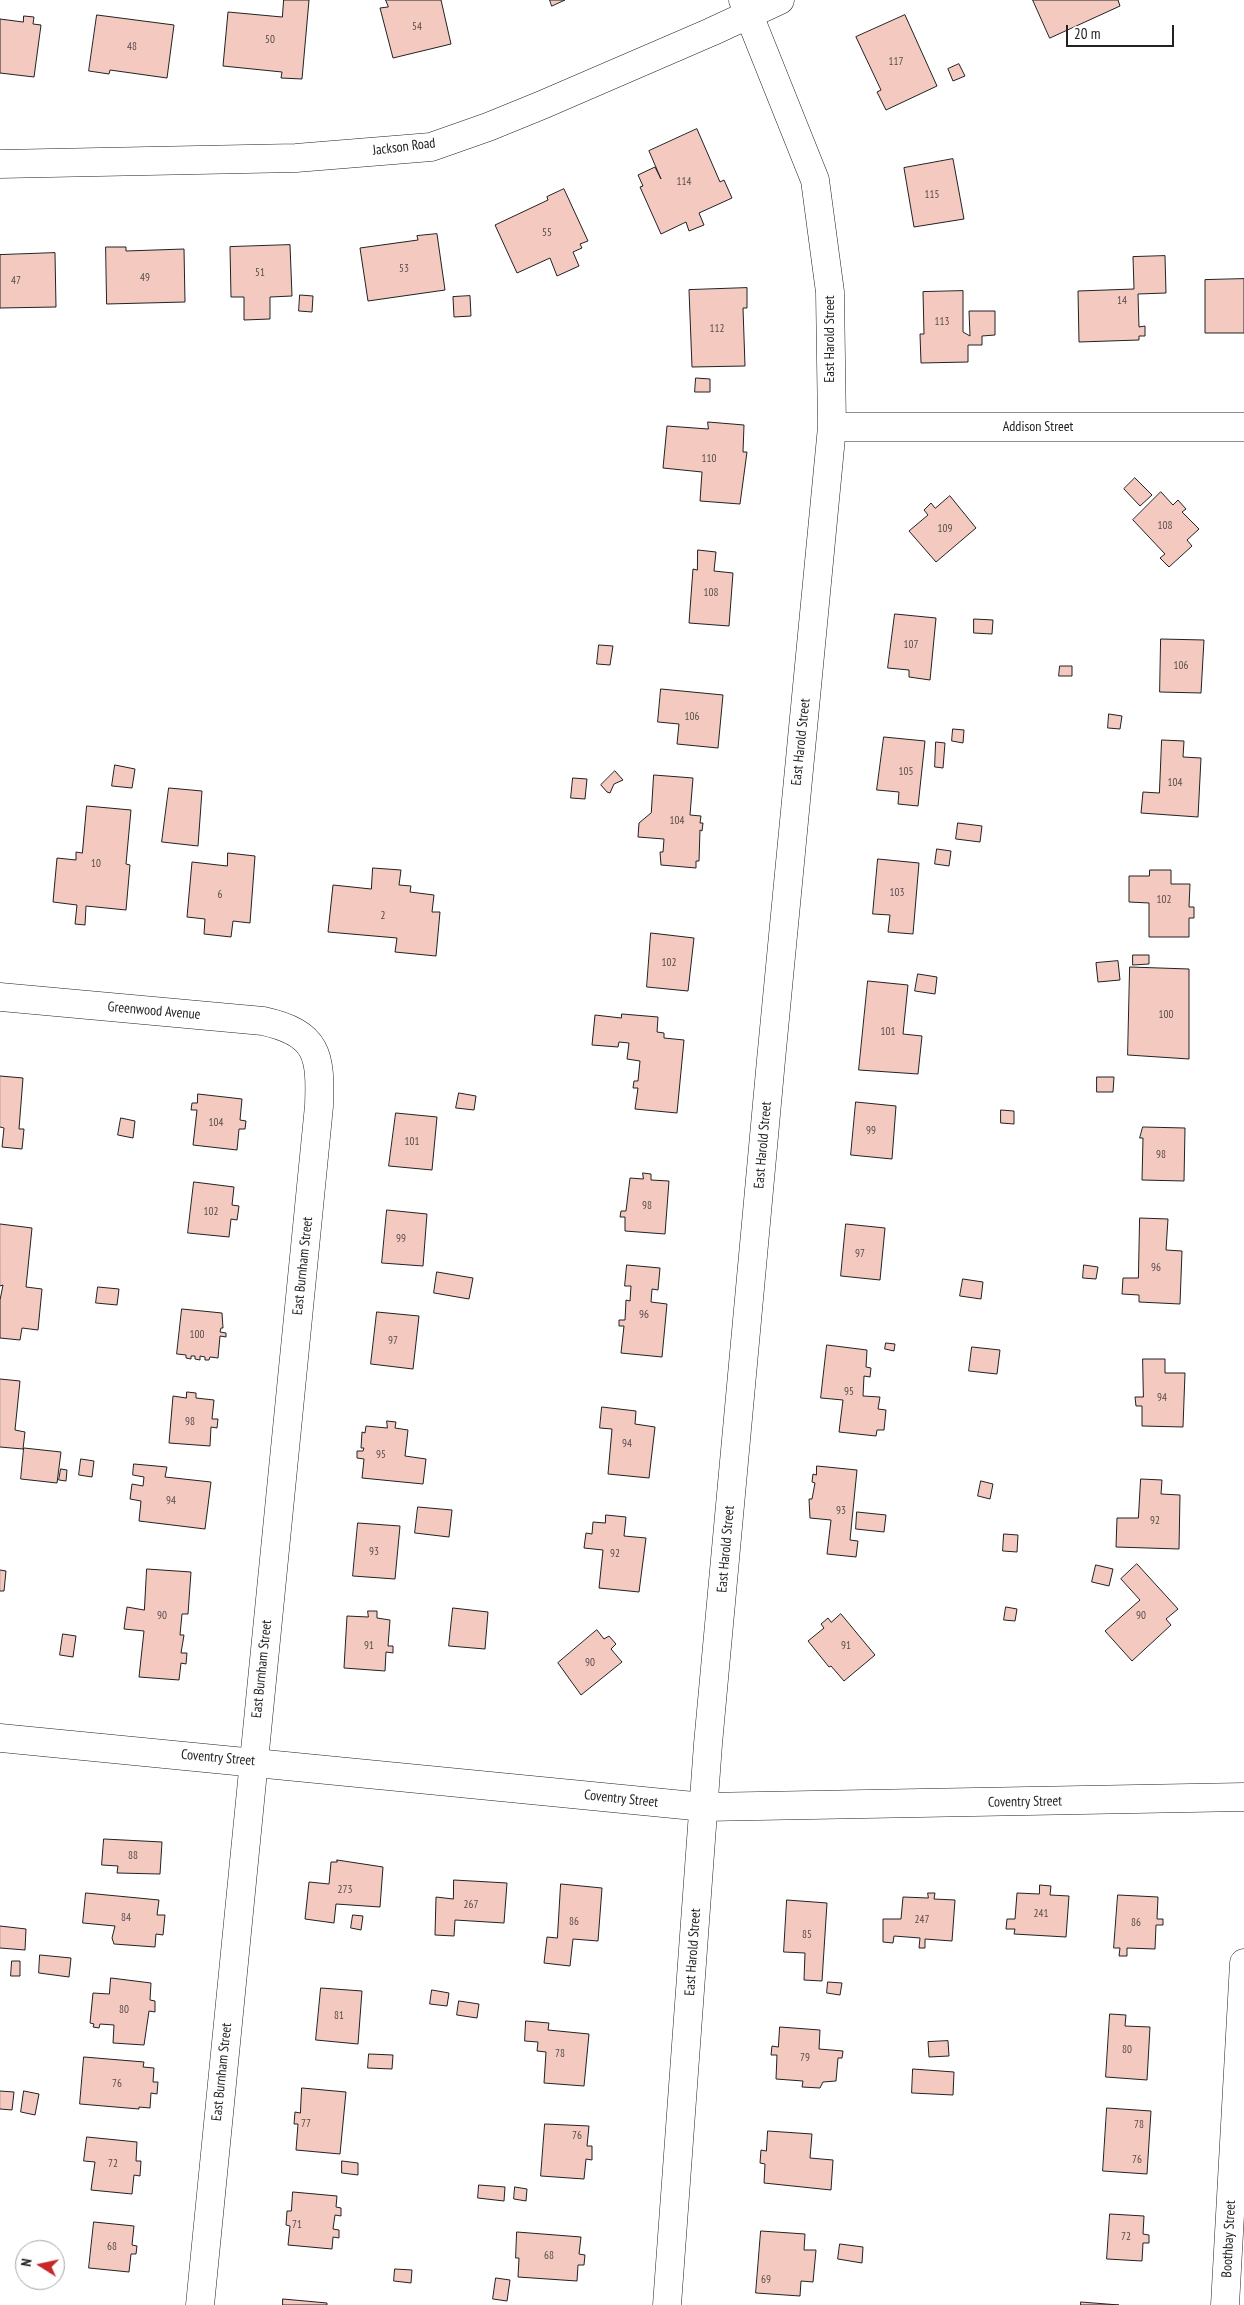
<!DOCTYPE html>
<style>
body{margin:0}
#map{position:relative;width:1244px;height:2305px;overflow:hidden;background:#fff;font-family:"PT Sans Narrow",sans-serif}
canvas{display:block}
.north{position:absolute;left:15px;top:2240px;width:50px;height:50px;box-sizing:border-box;background:#fff;border:1px solid #a7a7a7;border-radius:50%;rotate:280deg;font-size:14px;font-weight:700;line-height:20px;text-align:center;color:#222}
.north::after{content:'';display:block;margin:auto;width:18px;height:22px;background:#c62828;clip-path:polygon(50% 0,100% 100%,50% 72%,0 100%)}
.scale{position:absolute;left:1066px;top:25px;width:108px;height:22px;box-sizing:border-box;border:2px solid #222;border-top:0;padding-left:6px;font-size:15px;line-height:18px;white-space:nowrap;color:#222;-webkit-text-stroke:4px #fff;paint-order:stroke}
</style>
<div id="map">
<canvas width="1244" height="2305"></canvas>
<div class="north">N</div>
<div class="scale">20 m</div>
</div>
<script>
const ctx = document.querySelector('canvas').getContext('2d');
ctx.lineJoin = 'round';
function fillPath(path, color) { ctx.fillStyle = color; ctx.fill(path, 'evenodd'); }
function trace(path, color, width, dash) { ctx.strokeStyle = color; ctx.lineWidth = width; ctx.lineCap = dash ? 'butt' : 'round'; ctx.setLineDash(dash || []); ctx.stroke(path); }
function write(font, color, halo, rows, align = 'center') {
  ctx.font = font + ' "PT Sans Narrow",sans-serif'; ctx.lineWidth = 4; ctx.setLineDash([]); ctx.textBaseline = 'middle'; ctx.strokeStyle = halo; ctx.fillStyle = color; for (const [text, x, y, turn = 0] of rows) {
    ctx.save(); ctx.translate(x, y); ctx.rotate((+turn || 0) * Math.PI / 180); ctx.textAlign = isNaN(turn) ? turn : align; if (halo) ctx.strokeText(text, 0, 0); ctx.fillText(text, 0, 0); ctx.restore();
  }
}
const building = new Path2D(`
 M284 0H309L302 79 281 78 282 72 223 66 228 12 282 17Z
 M386 0H441L451 44 393 58 380 8 388 7Z
 M550 0H565L552 6Z
 M1033 0H1118L1120 6 1050 38Z
 M97 15 174 25 167 78 110 70 109 74 89 71Z
 M905 15 937 86 886 110 877 92 881 90 856 37Z
 M24 16 34 17 33 24 41 25 34 77 0 73V19L23 22Z
 M959 64 965 76 953 81 948 69Z
 M697 129 720 182 724 180 732 198 699 213 704 225 689 231 686 222 661 234 640 187 643 186 638 175 655 167 661 179 649 151Z
 M953 159 964 219 914 227 904 168Z
 M564 189 588 241 580 244 582 248 573 252 579 266 557 276 550 258 517 273 495 225 548 200 547 197Z
 M437 234 445 290 368 301 360 248 418 240 417 236Z
 M290 245 292 296 270 297V319L244 320V297H231L230 247Z
 M106 247H126V251L184 249 185 302 107 304Z
 M55 253 56 307 0 308V255Z
 M1165 256 1166 293 1138 294 1139 327 1145 326V336H1139V340L1079 342 1078 291 1134 289 1133 257Z
 M1244 279V333H1205V280Z
 M747 288V308H743L745 366 692 367 689 290Z
 M963 291V332L970 336 969 311H995V335L982 336V345H968V362L921 363 920 334H924L923 292Z
 M300 295 313 296 312 312 299 311Z
 M470 296 471 316 454 317 453 297Z
 M696 378 710 379V392H695Z
 M708 422 744 425 743 452H747L740 504 700 501 702 472 663 468 667 426 708 429Z
 M1135 478 1152 495 1140 506 1124 489Z
 M1161 492 1173 505 1178 500 1186 509 1182 512 1199 529 1187 540 1192 546 1169 567 1160 558 1165 554 1133 520Z
 M950 496 976 528 936 562 909 531 928 515 924 510 931 503 935 508Z
 M698 550 716 552 714 571 733 573 729 626 689 623 693 569 697 570Z
 M895 614 936 618 930 680 909 677V670L888 668Z
 M974 619 993 620 992 634 974 633Z
 M1161 639 1204 640 1201 693 1160 692Z
 M599 645 613 646 610 665 597 664Z
 M1060 666H1072V676H1059Z
 M661 689 723 695 718 748 677 744 679 724 658 722Z
 M1109 714 1122 716 1120 729 1108 728Z
 M953 729 964 730 963 743 952 741Z
 M884 737 925 741 918 806 898 804 899 792 877 790Z
 M1162 740 1184 741 1183 757 1201 758 1198 817 1141 813 1143 792 1159 793Z
 M936 742 945 743 943 768 935 767Z
 M115 765 135 769 132 788 112 786Z
 M615 771 623 780 614 784 610 793 607 792 601 785Z
 M654 775 693 778 690 815 701 816 700 823H703L702 831 700 830 699 861H696V868L661 865 660 852H663L664 839 638 837 639 823 651 813Z
 M573 778 587 779 585 799 571 798Z
 M169 788 202 791 198 846 162 842Z
 M87 806 131 810 126 864 130 865 126 910 86 906 85 925 75 924 77 905 53 902 57 858 76 860V852L82 853Z
 M958 823 982 826 980 842 956 839Z
 M937 849 951 851 949 866 935 864Z
 M228 853 255 856 250 923 233 921 231 937 204 934 205 919 187 917 192 862 227 866Z
 M878 859 919 863 913 934 888 932 890 915 873 914Z
 M373 868 401 870 399 885 411 886 410 892 434 895 432 912H440L436 956 395 952 397 938 328 932 333 885 371 889Z
 M1150 870H1171V884H1190L1189 907H1194V918H1189V937H1149V903L1129 902V876H1149Z
 M651 933 694 938 688 991 647 987Z
 M1133 955H1149V964L1133 965Z
 M1118 961 1120 980 1098 982 1096 963Z
 M1130 967 1189 969V1059L1128 1055Z
 M918 974 937 977 935 994 915 991Z
 M868 981 908 985 903 1034 922 1036 918 1074 859 1070Z
 M622 1014 658 1017 657 1032 664 1033V1038L684 1040 677 1113 635 1109 638 1088H633L634 1081H638L640 1061 627 1059 629 1043 619 1042 618 1047 592 1045 595 1015 621 1018Z
 M0 1076 23 1078 19 1129H24L22 1149 2 1147 4 1128 0 1127Z
 M1097 1077H1114L1113 1092H1097Z
 M459 1093 476 1096 474 1110 456 1108Z
 M198 1094 242 1099 240 1120 246 1121 245 1129H239L237 1150 193 1145 197 1110H191L192 1103H197Z
 M856 1102 896 1106 892 1159 851 1155Z
 M1001 1110 1014 1111V1124L1001 1123Z
 M396 1113 437 1117 432 1170 389 1166Z
 M121 1118 135 1121 133 1138 118 1135Z
 M1143 1127 1185 1128 1184 1181 1142 1180 1143 1138H1140Z
 M643 1173 651 1174V1180L669 1181 665 1234 625 1231V1217H620L621 1211H626L630 1178 643 1179Z
 M194 1182 234 1187 232 1205 239 1206 237 1220 231 1219 229 1237 188 1233Z
 M387 1210 427 1214 423 1266 382 1263Z
 M1140 1218 1168 1219 1166 1250 1182 1251 1180 1304 1139 1302V1295L1122 1294 1123 1278H1138Z
 M0 1224 32 1228 26 1287 42 1289 38 1330 22 1328 20 1340 0 1338V1300L3 1285 0 1286Z
 M846 1224 885 1228 880 1280 841 1276Z
 M627 1265 660 1268 658 1290 652 1289 651 1302 667 1304 662 1357 621 1353 624 1326H619V1320H625L626 1300 630 1301 631 1286H625Z
 M1084 1265 1098 1267 1096 1279 1083 1278Z
 M437 1272 473 1278 469 1299 434 1293Z
 M963 1279 983 1282 981 1299 960 1296Z
 M98 1287 119 1289 117 1305 96 1303Z
 M182 1309 222 1313 223 1328H221L220 1332 226 1333V1337L220 1336 218 1358 210 1357 209 1360H205V1357L200 1356V1360L195 1359V1356H191V1359L186 1358V1355L177 1354Z
 M377 1312 419 1316 413 1369 371 1364Z
 M886 1343 895 1344 894 1351 885 1349Z
 M827 1345 867 1350 866 1367 871 1368 870 1377 864 1376 863 1396 880 1397 878 1409 886 1410 884 1430H877L876 1436 839 1432 843 1400 821 1398Z
 M972 1347 1000 1350 997 1374 969 1371Z
 M1143 1359H1165V1373H1185L1183 1427 1142 1426V1406H1136L1135 1397H1143Z
 M0 1379 20 1381 15 1430 25 1432 23 1449 0 1447Z
 M187 1392 196 1393V1398L214 1400 212 1419H218L217 1428 211 1427 210 1446 169 1443 173 1396 186 1398Z
 M602 1407 636 1411 635 1424 655 1427 649 1478 608 1474 612 1429 600 1428Z
 M387 1421 396 1422 395 1428 408 1430 405 1456 426 1459 423 1484 362 1478 364 1459 357 1458V1451H363L364 1448H361L362 1432 365 1433 366 1426 387 1428Z
 M24 1448 61 1452 57 1483 21 1479Z
 M81 1459 94 1461 92 1477 79 1475Z
 M134 1464 167 1467 165 1477 211 1482 205 1529 139 1521 141 1501 130 1499 132 1484 143 1486 144 1477 133 1475Z
 M817 1466 857 1470 850 1540 858 1541 856 1557 827 1554 831 1520 810 1518 809 1499H812L815 1483 812 1482 813 1474 816 1475Z
 M61 1469 67 1470 66 1481 59 1480Z
 M1141 1479 1162 1480 1161 1494 1180 1495 1179 1549 1116 1547 1117 1518H1138Z
 M981 1481 993 1484 990 1499 978 1496Z
 M418 1507 452 1510 449 1537 415 1533Z
 M857 1512 886 1515 884 1532 856 1529Z
 M606 1515 626 1517 624 1536 646 1538 639 1592 599 1588 603 1550 584 1548 586 1533 592 1534 593 1522 605 1523Z
 M358 1523 400 1526 395 1579 353 1576Z
 M1004 1534 1018 1535 1017 1552 1003 1551Z
 M1137 1564 1178 1609 1166 1619 1171 1625 1132 1661 1105 1631 1140 1600 1121 1579Z
 M1096 1565 1113 1569 1109 1586 1092 1582Z
 M147 1569 191 1572 188 1614H182L180 1635H184L181 1653H187L186 1664 181 1663 179 1680 139 1677 144 1631 124 1629 127 1607 144 1610Z
 M0 1570 6 1571 4 1591H0Z
 M1006 1607 1017 1609 1015 1621 1004 1620Z
 M453 1608 488 1612 485 1649 449 1646Z
 M368 1611H377V1618L390 1620 388 1646H393V1653L386 1652 385 1671 344 1668 347 1616 368 1617Z
 M841 1614 875 1655 844 1681 831 1666 829 1667 808 1641 824 1628 821 1624 828 1618 831 1622Z
 M597 1630 604 1639 609 1636 616 1644 611 1649 622 1662 581 1695 558 1663Z
 M63 1634 76 1636 73 1657 60 1655Z
 M104 1839 162 1842 160 1874 117 1873 118 1866 102 1865Z
 M337 1860 383 1867 380 1907 336 1904 334 1923 305 1919 309 1882 329 1884 331 1862H337Z
 M454 1880 507 1883 504 1923 455 1920 454 1936 435 1935 436 1897 453 1899Z
 M561 1884 602 1888 598 1941 573 1939 570 1966 544 1963 547 1937 557 1938Z
 M1040 1885 1051 1886 1050 1895 1069 1896 1066 1937 1014 1934 1015 1929H1006L1007 1919H1015L1017 1893 1039 1894Z
 M86 1893 159 1900 157 1915H165L163 1935 156 1934 155 1947 114 1944 112 1938 115 1926 83 1923Z
 M928 1893H935L934 1899 955 1900 952 1941 925 1939V1948H919L920 1938 894 1936 893 1943 883 1942V1919H901L903 1897 928 1898Z
 M1118 1895 1158 1897 1157 1919H1163V1925H1156L1155 1949 1127 1948V1956H1119L1120 1948H1114Z
 M787 1900 827 1903 822 1981 804 1980 805 1953 784 1952Z
 M353 1915 363 1916 361 1930 351 1928Z
 M0 1926 26 1929 25 1950 0 1948Z
 M40 1955 71 1958 69 1977 39 1973Z
 M12 1961H20V1976H11Z
 M111 1978 151 1983 150 2000 155 2001V2012L149 2011 144 2045 113 2043 114 2025 100 2024 99 2028 93 2027 94 2024 90 2023 93 1993 109 1994Z
 M828 1982 842 1983 840 1995 827 1993Z
 M321 1988 362 1991 358 2044 316 2040Z
 M432 1990 449 1993 447 2006 430 2004Z
 M459 2001 479 2004 477 2018 457 2015Z
 M1110 2014 1126 2015 1125 2026 1150 2027 1147 2080 1106 2077Z
 M526 2021 549 2023 548 2030 589 2034 584 2086 544 2083 546 2052 537 2051 538 2042 525 2041Z
 M780 2027 820 2030 819 2049 843 2051 842 2058H838L836 2081 823 2082 820 2088 802 2087 803 2081 776 2079 777 2055H771L772 2046 778 2047Z
 M948 2041 949 2056 929 2057 928 2042Z
 M369 2054 393 2055 392 2069 368 2068Z
 M84 2057 144 2062 143 2067 154 2068 153 2082H158L157 2094 151 2093 150 2108 139 2107V2109L80 2104Z
 M913 2069 954 2072 953 2095 912 2093Z
 M302 2088 346 2092 340 2154 296 2150 298 2124H294L295 2112 300 2113Z
 M0 2091 14 2092 12 2110 0 2109Z
 M24 2091 39 2094 35 2115 21 2112Z
 M1107 2108 1151 2111 1147 2174 1103 2171Z
 M545 2124 589 2126 587 2146H592V2160L586 2159 584 2179 541 2176Z
 M768 2131 812 2134 810 2158 833 2160 831 2190 764 2183 765 2164 760 2163 761 2150 766 2151Z
 M87 2137 137 2142 136 2161H141L140 2176 134 2175 132 2194 91 2190 95 2162 84 2161Z
 M342 2161 358 2163V2175L342 2173Z
 M479 2185 505 2187 504 2201 478 2198Z
 M515 2187 527 2189 526 2201 514 2199Z
 M293 2192 337 2196 336 2207 341 2208V2216L335 2215 333 2229 339 2230V2238L333 2237 332 2249 288 2245 290 2226 286 2225 287 2211H291Z
 M1110 2214 1144 2216 1143 2234 1149 2235V2243H1143L1142 2261 1107 2259Z
 M94 2222 134 2226 132 2245 137 2246 136 2254H131L129 2272 89 2268Z
 M761 2231 805 2234 804 2250H816L813 2282 801 2281 800 2296 756 2293Z
 M517 2232 581 2237 579 2254 585 2255 584 2265H578L577 2281 518 2277 519 2258H516Z
 M840 2244 863 2247 862 2263 838 2259Z
 M395 2269 412 2270 411 2283 394 2281Z
 M496 2278 510 2280 507 2301 493 2299Z
 M283 2299 327 2303V2305H283Z
 M1081 2302 1119 2305H1081Z`);
const street = new Path2D(`
 M0 164 296 158 431 147 488 127 542 105 711 32 780 0
 M832 427H1244
 M0 997 263 1021C318 1033 321 1055 319 1106L200 2305
 M667 2305 708 1744 771 1060 832 427 830 292 815 180 743 0
 M1225 2305 1244 1963`);
const secondary = new Path2D(`
 M0 1738 704 1807 1244 1797`);
const numberNames = [
 ["54",417,27],
 ["50",270,40],
 ["48",132,47],
 ["117",896,62],
 ["114",684,182],
 ["115",932,195],
 ["55",547,233],
 ["53",404,269],
 ["51",260,273],
 ["49",145,278],
 ["47",16,281],
 ["14",1122,301],
 ["113",942,322],
 ["112",717,329],
 ["110",709,459],
 ["108",1165,526],
 ["109",945,529],
 ["108",711,593],
 ["107",911,645],
 ["106",1181,666],
 ["106",692,717],
 ["105",906,772],
 ["104",1175,783],
 ["104",677,821],
 ["10",96,864],
 ["103",897,893],
 ["6",220,895],
 ["102",1164,900],
 ["2",383,916],
 ["102",669,963],
 ["100",1166,1015],
 ["101",888,1032],
 ["104",216,1123],
 ["99",871,1131],
 ["101",412,1142],
 ["98",1161,1155],
 ["98",647,1206],
 ["102",211,1212],
 ["99",401,1239],
 ["97",860,1254],
 ["96",1156,1268],
 ["96",644,1315],
 ["100",197,1335],
 ["97",393,1341],
 ["95",849,1392],
 ["94",1162,1398],
 ["98",190,1422],
 ["94",627,1444],
 ["95",381,1455],
 ["94",171,1501],
 ["93",841,1511],
 ["92",1155,1521],
 ["93",374,1552],
 ["92",615,1554],
 ["90",162,1616],
 ["90",1141,1616],
 ["91",369,1646],
 ["91",846,1646],
 ["90",590,1663],
 ["88",133,1856],
 ["273",345,1890],
 ["267",471,1905],
 ["241",1041,1914],
 ["84",126,1918],
 ["247",922,1920],
 ["86",574,1922],
 ["86",1136,1923],
 ["85",807,1935],
 ["80",124,2010],
 ["81",339,2016],
 ["80",1127,2050],
 ["78",560,2054],
 ["79",805,2058],
 ["76",117,2084],
 ["77",306,2124],
 ["78",1139,2125],
 ["76",577,2136],
 ["76",1137,2160],
 ["72",113,2164],
 ["71",297,2225],
 ["72",1126,2237],
 ["68",112,2247],
 ["68",549,2256],
 ["69",766,2280]
];
const streetNames = [
 ["Jackson Road",404,147,-7],
 ["East Harold Street",830,339,-90],
 ["Addison Street",1038,427],
 ["East Harold Street",801,742,-84],
 ["Greenwood Avenue",154,1011,5],
 ["East Harold Street",763,1145,-85],
 ["East Burnham Street",303,1266,-84],
 ["East Harold Street",726,1549,-85],
 ["East Burnham Street",262,1669,-84],
 ["Coventry Street",218,1758,5],
 ["Coventry Street",621,1799,6],
 ["Coventry Street",1025,1802,-1],
 ["East Harold Street",693,1952,-86],
 ["East Burnham Street",222,2072,-84],
 ["Boothbay Street",1229,2239,-87]
];
fillPath(building, '#f3c9c0');
trace(building, '#222', 1);
trace(street, '#222', 29);
trace(secondary, '#222', 29);
trace(street, '#fff', 28);
trace(secondary, '#fff', 28);
write('11px', '#564c4a', null, numberNames);
write('14px', '#222', '#fff', streetNames);
</script>
